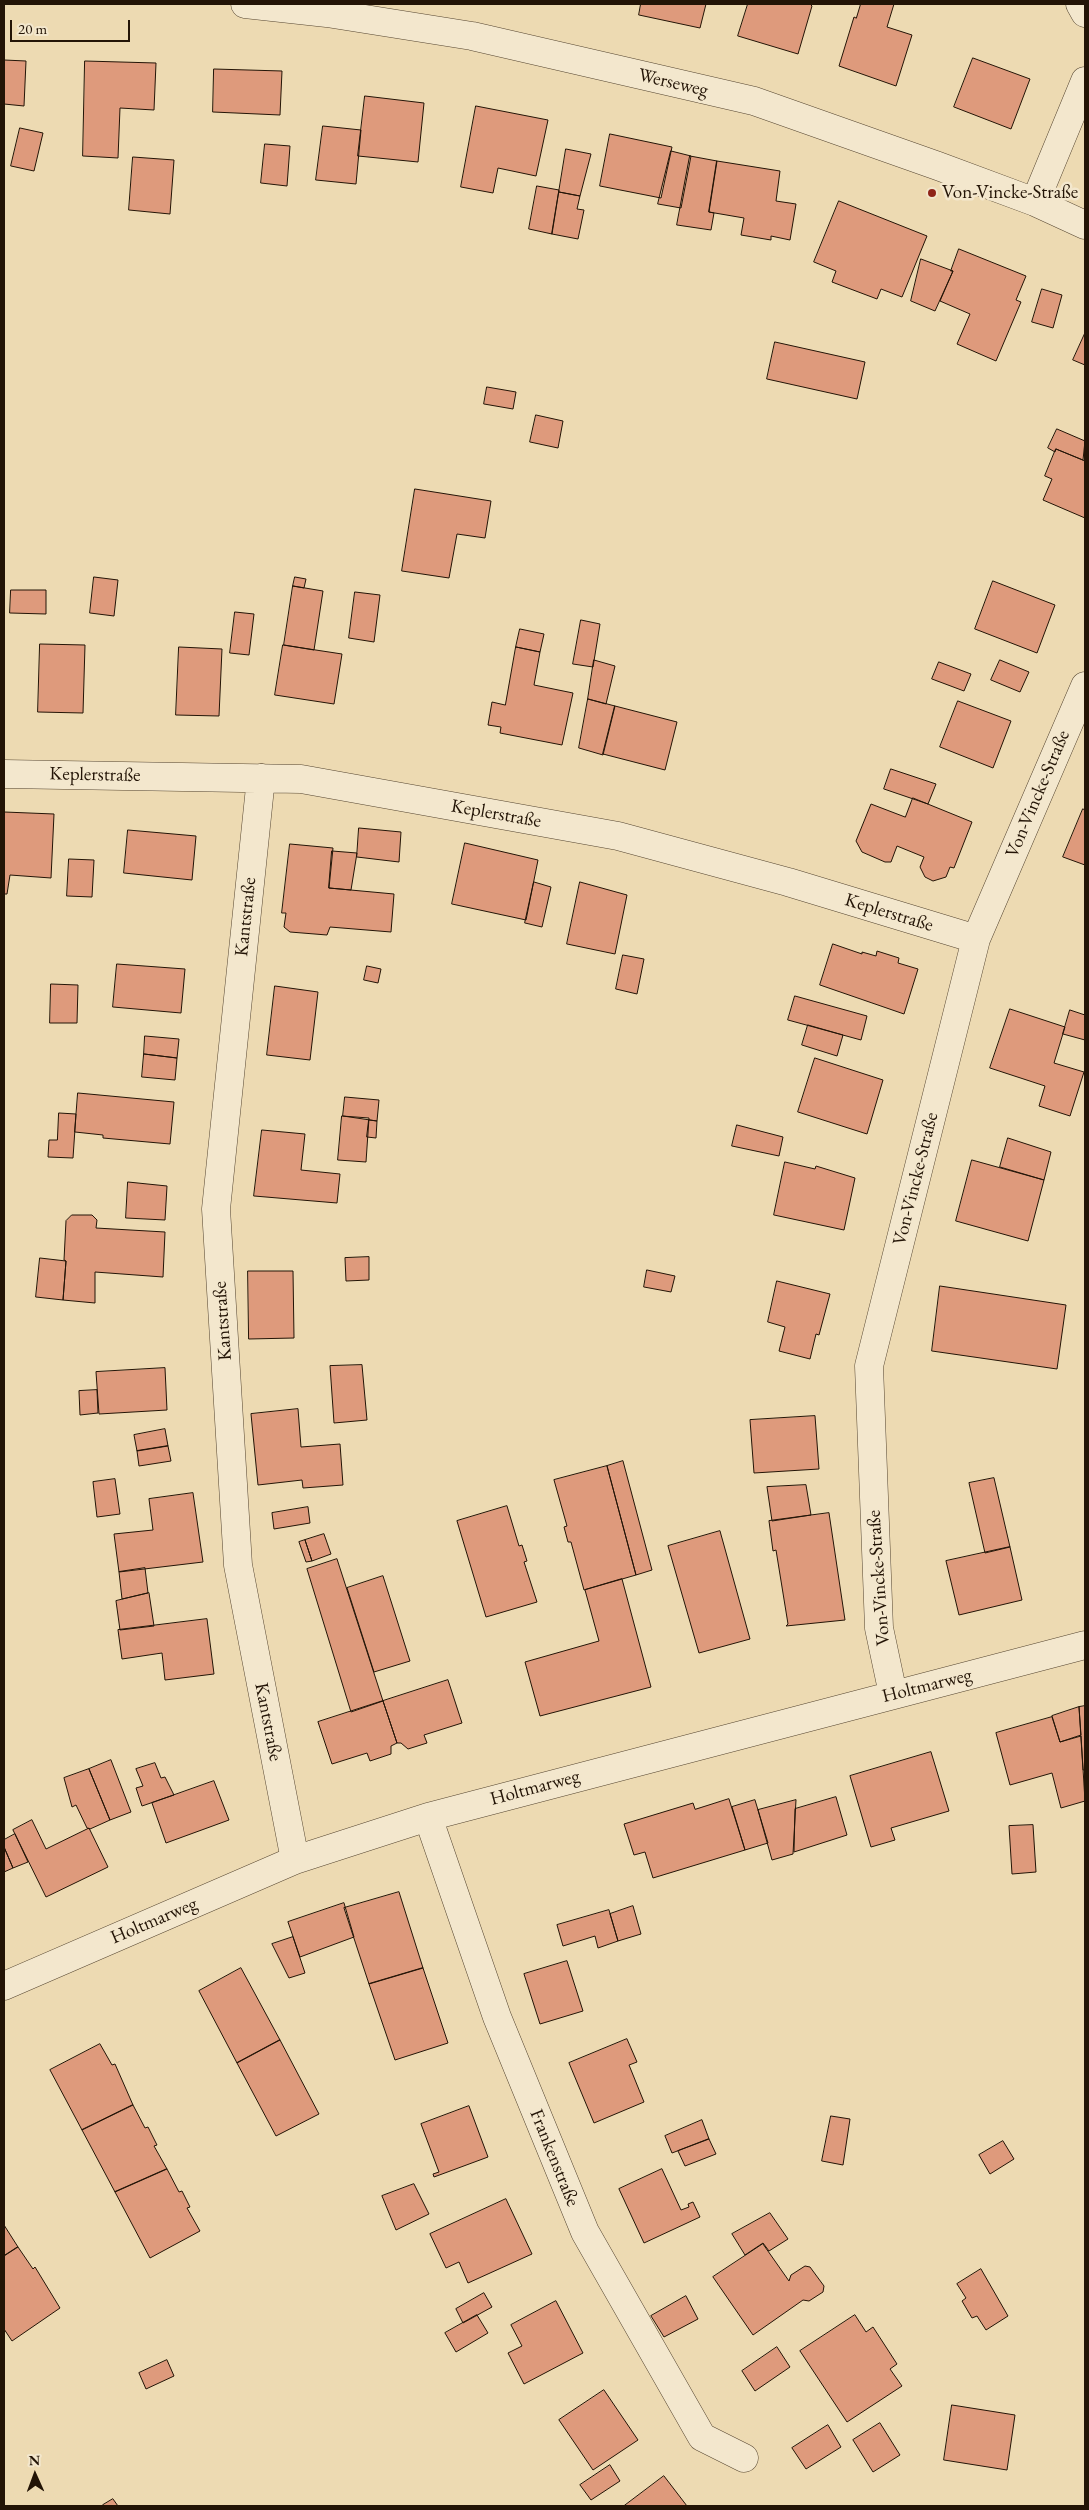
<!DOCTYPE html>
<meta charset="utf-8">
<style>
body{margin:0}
#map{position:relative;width:1089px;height:2510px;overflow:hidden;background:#eddab2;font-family:"EB Garamond",serif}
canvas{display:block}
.frame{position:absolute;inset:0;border:5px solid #231406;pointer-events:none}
.north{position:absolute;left:10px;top:2450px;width:50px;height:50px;-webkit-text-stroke:4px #f3e7cd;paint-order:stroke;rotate:358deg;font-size:14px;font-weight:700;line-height:20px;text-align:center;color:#231406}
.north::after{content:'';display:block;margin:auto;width:18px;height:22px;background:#231406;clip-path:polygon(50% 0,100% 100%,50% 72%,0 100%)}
.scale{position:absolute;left:10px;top:20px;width:120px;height:22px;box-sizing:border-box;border:2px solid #231406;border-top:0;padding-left:6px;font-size:15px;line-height:18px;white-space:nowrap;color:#231406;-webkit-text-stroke:4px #f3e7cd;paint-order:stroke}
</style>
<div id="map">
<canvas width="1089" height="2510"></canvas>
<div class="frame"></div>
<div class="north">N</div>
<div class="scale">20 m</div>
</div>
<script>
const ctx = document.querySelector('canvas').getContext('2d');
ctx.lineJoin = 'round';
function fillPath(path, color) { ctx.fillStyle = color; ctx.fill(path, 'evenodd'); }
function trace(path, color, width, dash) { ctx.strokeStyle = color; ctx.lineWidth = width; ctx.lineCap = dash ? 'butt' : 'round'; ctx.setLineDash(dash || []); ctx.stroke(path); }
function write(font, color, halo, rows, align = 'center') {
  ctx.font = font + ' "EB Garamond",serif'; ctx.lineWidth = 5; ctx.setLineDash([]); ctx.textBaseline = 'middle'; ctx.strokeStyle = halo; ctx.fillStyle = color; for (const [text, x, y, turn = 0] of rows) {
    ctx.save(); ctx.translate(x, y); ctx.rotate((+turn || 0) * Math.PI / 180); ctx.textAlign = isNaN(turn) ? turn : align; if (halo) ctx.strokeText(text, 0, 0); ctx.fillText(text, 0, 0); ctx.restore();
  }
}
const building = new Path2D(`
 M641 4H706L700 28 639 15Z
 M748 4H810L812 6 798 54 738 36Z
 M861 4H894L887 27 912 35 896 86 839 66 854 17 856 18Z
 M973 58 1030 79 1011 129 954 107Z
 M4 60 26 61 24 106 4 104Z
 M85 61 156 63 154 110 120 108 118 158 83 156Z
 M214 69 282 71 280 115 213 112Z
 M365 96 424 103 418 162 358 156Z
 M476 106 548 120 536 176 498 168 493 193 461 187Z
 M323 126 361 130 356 184 316 180Z
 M20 128 43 133 34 171 11 166Z
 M610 134 672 147 661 198 600 186Z
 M265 144 290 146 287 186 261 183Z
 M566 149 591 154 580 196 559 192Z
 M671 151 691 156 681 208 658 204Z
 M690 156 717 161 709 212 714 213 711 230 677 225Z
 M133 157 174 160 170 214 129 210Z
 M717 161 780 171 776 201 796 204 790 240 771 236V240L741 235 744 218 709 212Z
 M537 186 559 190 552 234 529 229Z
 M559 192 580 196 577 209 584 210 578 239 552 234Z
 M839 201 927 236 902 297 881 289 877 299 832 282 836 271 814 262Z
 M959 249 1026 276 1016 300 1021 302 996 361 957 344 970 314 940 301 953 271H951Z
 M921 259 953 271 935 311 911 301Z
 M1042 289 1062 295 1053 328 1032 322Z
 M1085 333V365L1073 360Z
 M775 342 865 362 857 399 767 379Z
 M487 387 516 392 513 409 484 404Z
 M536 415 563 421 558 448 530 442Z
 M1057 429 1085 441 1083 460 1056 449 1055 452 1048 448Z
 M1056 449 1085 461V518L1043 500 1052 479 1045 476Z
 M415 489 491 501 485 538 457 534 449 578 402 571Z
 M94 577 118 580 114 616 90 613Z
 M295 577 306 579 304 588 293 586Z
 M993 581 1055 605 1037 653 975 629Z
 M293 586 323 591 314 650 284 645Z
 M11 590H46V614L10 613Z
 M355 592 380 595 374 642 349 638Z
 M235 612 254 614 249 655 230 653Z
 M581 620 600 624 593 667 573 664Z
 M520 629 544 634 540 652 516 647Z
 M40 644 85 645 83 713 38 712Z
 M283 645 342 654 334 704 275 695Z
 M179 647 222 649 219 716 176 715Z
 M516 647 540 652 534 685 573 693 562 745 500 733 501 727 488 725 492 702 505 705Z
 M594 660 615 666 606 704 588 699Z
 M1000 660 1029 672 1020 692 991 680Z
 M939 662 971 674 964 691 932 679Z
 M588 699 615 706 603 755 579 748Z
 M958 701 1011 721 993 768 940 747Z
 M615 706 677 722 665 770 603 754Z
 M891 769 936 784 928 804 884 789Z
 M913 798 972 822 954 868 950 867 946 877 933 881 925 877 920 867 924 857 897 846 891 862H885L862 852 856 841 871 804 905 817Z
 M1083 809 1085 810V865L1063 857Z
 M4 812 54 814 51 878 10 875 7 894H4Z
 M359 828 401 832 399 862 357 857Z
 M128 830 196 836 192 880 124 873Z
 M465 843 538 860 526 920 452 904Z
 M290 844 333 848 329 888 394 894 391 932 330 927 327 935 290 932 284 927 286 913H282Z
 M332 851 357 853 351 890 329 888Z
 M69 859 94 860 92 897 67 896Z
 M534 882 551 887 542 927 525 923Z
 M580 882 627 895 615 954 567 944Z
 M833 944 862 954V952L876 956 877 951 899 958 898 963 918 969 904 1014 820 985Z
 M623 955 644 959 637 994 616 989Z
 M117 964 185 969 181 1013 113 1007Z
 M367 966 381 969 378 983 364 980Z
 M51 984 78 985 77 1023H50Z
 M275 986 318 992 310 1060 267 1055Z
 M795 996 867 1016 861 1040 788 1020Z
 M1010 1009 1065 1027 1054 1063 1084 1072 1070 1116 1039 1106 1045 1086 990 1068Z
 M1070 1010 1085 1015V1040L1063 1034Z
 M808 1025 843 1035 837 1056 802 1045Z
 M145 1036 179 1039 177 1058 144 1054Z
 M144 1054 177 1058 175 1080 142 1077Z
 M815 1058 883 1080 867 1134 798 1112Z
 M78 1093 174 1102 170 1144 103 1138V1135L75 1132Z
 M345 1097 379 1100 377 1121 343 1116Z
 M59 1113 76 1114 73 1158 48 1157 49 1140H57Z
 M342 1116 369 1118 366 1162 338 1160Z
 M369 1120 377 1121 376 1138 367 1137Z
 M737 1125 783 1137 779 1156 732 1146Z
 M262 1130 305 1134 301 1170 340 1174 337 1203 254 1196Z
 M1008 1138 1051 1152 1044 1180 1000 1167Z
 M972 1160 1044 1180 1028 1241 956 1221Z
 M785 1162 815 1169 816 1166 855 1178 844 1230 774 1215Z
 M128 1182 167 1186 165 1220 126 1218Z
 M72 1215H92L97 1220 96 1228 165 1232 163 1277 95 1272V1303L63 1300 66 1261 64 1260 66 1221Z
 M369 1257V1280L346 1281 345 1258Z
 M40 1258 66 1261 63 1300 36 1297Z
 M647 1270 675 1276 671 1292 644 1287Z
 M248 1271H293L294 1338 249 1339Z
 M777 1281 830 1294 819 1335 816 1334 810 1359 779 1351 785 1327 768 1322Z
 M940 1286 1066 1305 1057 1369 932 1351Z
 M362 1365 367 1420 334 1423 330 1366Z
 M165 1368 167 1410 99 1414 96 1372Z
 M97 1390 98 1413 80 1415 79 1391Z
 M298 1409 301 1447 340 1444 343 1485 303 1488 302 1480 258 1485 251 1414Z
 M815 1416 819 1469 754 1473 750 1420Z
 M165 1429 168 1446 137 1451 134 1435Z
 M168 1446 171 1461 139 1466 137 1451Z
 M623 1461 652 1570 636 1575 607 1466Z
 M607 1466 636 1575 584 1590 571 1542H568L564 1527 567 1526 554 1480Z
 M994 1478 1010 1547 985 1553 969 1483Z
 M115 1479 120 1514 97 1517 93 1482Z
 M806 1485 811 1515 772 1521 767 1487Z
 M193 1493 203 1562 119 1572 114 1534 153 1530 149 1499Z
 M507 1506 519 1546 522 1545 527 1561 524 1562 537 1602 486 1617 457 1521Z
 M308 1507 310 1523 274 1529 272 1513Z
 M829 1513 845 1620 786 1626 788 1624 776 1550 773 1551 769 1521Z
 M720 1531 750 1639 699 1653 668 1546Z
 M324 1534 331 1554 312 1561 305 1540Z
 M305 1540 312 1561 306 1562 299 1542Z
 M1010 1547 1022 1600 959 1615 946 1561Z
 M337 1559 383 1701 351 1712 307 1569Z
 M145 1568 148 1593 122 1599 119 1572Z
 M383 1576 410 1661 374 1672 347 1588Z
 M622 1579 651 1687 540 1716 525 1662 599 1641 585 1590Z
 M149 1593 154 1626 120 1630 116 1601Z
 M207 1619 214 1674 165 1680 162 1653 122 1659 118 1630Z
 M448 1680 462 1723 424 1735 427 1743 408 1749 401 1743H397L383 1701Z
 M383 1701 397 1743 391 1746V1754L370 1761 367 1753 332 1764 318 1722Z
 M1085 1706V1770H1083L1079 1707Z
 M1079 1707 1081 1735 1060 1742 1052 1716Z
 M1052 1717 1060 1742 1081 1736 1085 1801 1061 1808 1052 1773 1010 1785 996 1733Z
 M931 1752 949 1811 891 1828 895 1840 871 1847 850 1776Z
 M111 1760 131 1812 110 1820 89 1769Z
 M155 1763 161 1778 165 1777 174 1795 142 1806 136 1788 143 1786 136 1769Z
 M89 1769 110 1820 90 1829 87 1828 76 1805 72 1807 64 1778Z
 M214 1781 229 1820 166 1843 152 1803Z
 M836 1797 847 1835 794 1852 795 1809Z
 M729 1799 745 1850 653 1878 645 1852 634 1855 624 1824 693 1803 695 1809Z
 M755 1800 768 1843 745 1850 732 1807Z
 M796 1800 793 1854 772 1860 758 1810Z
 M32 1820 46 1849 89 1828 108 1867 46 1897 13 1830Z
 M1033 1825 1036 1872 1012 1874 1009 1826Z
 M15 1834 28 1862 13 1868 4 1847V1840Z
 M4 1847 13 1868 4 1872Z
 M399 1892 423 1968 369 1984 344 1908Z
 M344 1903 354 1937 300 1957 288 1922Z
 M633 1906 641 1934 618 1941 610 1914Z
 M609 1910 618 1941 598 1948 595 1936 563 1946 557 1925Z
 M293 1937 305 1973 289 1978 272 1944Z
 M567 1961 583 2011 540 2024 524 1974Z
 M241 1968 280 2040 237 2063 199 1991Z
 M423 1968 448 2043 395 2060 369 1984Z
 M627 2039 637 2062 629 2065 644 2102 594 2123 569 2063Z
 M280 2040 319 2114 276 2136 237 2063Z
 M100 2044 112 2065 115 2064 133 2105 82 2130 50 2070Z
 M133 2105 145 2128 148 2127 157 2145 154 2146 167 2169 115 2192 82 2130Z
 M469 2106 488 2157 434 2177 433 2174 439 2172 421 2124Z
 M831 2116 850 2119 843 2165 822 2161Z
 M702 2120 709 2139 672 2153 665 2136Z
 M709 2139 716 2154 685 2166 678 2151Z
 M1003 2141 1014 2159 990 2174 979 2155Z
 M167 2169 179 2192 182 2191 190 2207 187 2208 200 2231 150 2258 115 2192Z
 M662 2169 681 2210 689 2207 688 2204 693 2202 700 2217 644 2243 619 2189Z
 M414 2184 429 2214 396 2230 382 2196Z
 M506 2199 532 2254 468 2283 459 2262 446 2268 430 2234Z
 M770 2213 788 2239 769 2251 763 2243 745 2255 732 2234Z
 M4 2225 18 2247 4 2256Z
 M763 2244 789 2281 791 2275 805 2266 810 2267 824 2286 823 2292 809 2301 803 2300 753 2335 713 2277Z
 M18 2247 33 2269 35 2267 60 2308 12 2341 4 2329V2256Z
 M981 2269 1008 2316 986 2330 977 2316 972 2318 962 2301 966 2298 957 2284Z
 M484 2293 492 2307 463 2323 456 2309Z
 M686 2296 698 2319 664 2337 651 2316Z
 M556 2301 583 2353 524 2384 508 2353 522 2346 511 2325Z
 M477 2315 488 2333 456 2352 445 2333Z
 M855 2315 866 2332 873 2327 897 2364 890 2369 902 2386 847 2422 800 2351Z
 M777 2347 790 2367 755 2391 742 2371Z
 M167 2360 174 2376 146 2389 139 2373Z
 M604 2390 638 2440 593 2470 559 2420Z
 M952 2405 1015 2415 1007 2470 944 2460Z
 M880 2423 900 2455 873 2472 853 2440Z
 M828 2425 841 2447 806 2469 792 2448Z
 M610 2465 620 2481 591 2500 580 2485Z
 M664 2476 687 2506H624Z
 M113 2499 118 2506H104L103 2505Z`);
const minor = new Path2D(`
 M245 4 327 13 472 36 754 101 938 166 1035 202 1085 225
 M1080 4 1085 13
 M1035 202 1085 81
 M4 774 301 779 618 836 788 882 976 939
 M261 778 216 1209 238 1565 295 1860
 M893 1694 879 1628 869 1366 976 939 1085 686
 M428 1817 497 2017 585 2232 702 2437 744 2458
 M4 1986 295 1860 428 1817 1085 1645`);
const markers = [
 [932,193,5,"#8f2418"]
];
const streetNames = [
 ["Werseweg",673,83,13],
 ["Keplerstraße",95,775,1],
 ["Von-Vincke-Straße",1038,794,-67],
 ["Keplerstraße",496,814,10],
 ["Keplerstraße",889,913,17],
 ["Kantstraße",246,917,-84],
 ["Von-Vincke-Straße",916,1179,-76],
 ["Kantstraße",223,1321,-94],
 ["Von-Vincke-Straße",879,1578,-94],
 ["Holtmarweg",927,1686,-14],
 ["Kantstraße",268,1722,79],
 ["Holtmarweg",535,1788,-15],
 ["Holtmarweg",154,1921,-23],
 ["Frankenstraße",554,2158,68]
];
const poiNames = [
 ["Von-Vincke-Straße",942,193]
];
fillPath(building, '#de9a7c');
trace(building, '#231406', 1);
trace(minor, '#564631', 29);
trace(minor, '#f3e7cd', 28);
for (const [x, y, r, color] of markers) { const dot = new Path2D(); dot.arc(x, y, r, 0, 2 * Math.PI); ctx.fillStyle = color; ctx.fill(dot); trace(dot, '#f3e7cd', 2); }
write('19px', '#231406', '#f3e7cd', streetNames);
write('19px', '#231406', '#f3e7cd', poiNames, 'left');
</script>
